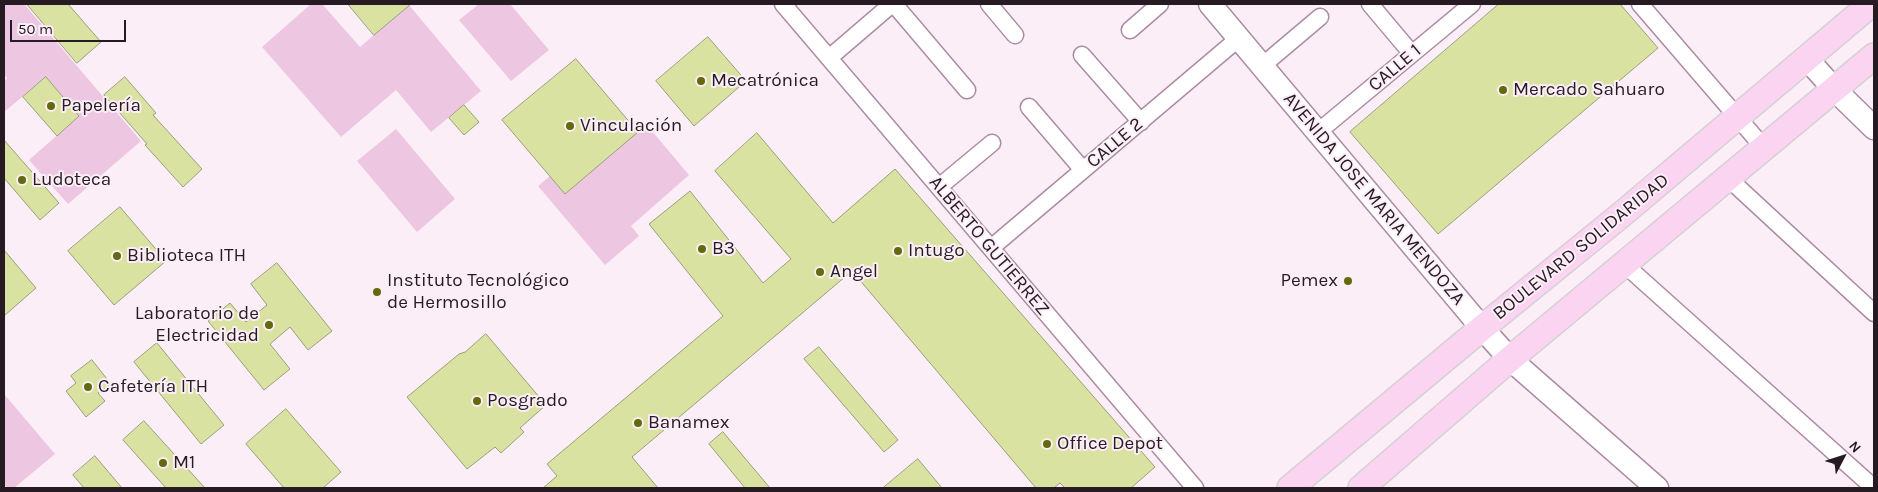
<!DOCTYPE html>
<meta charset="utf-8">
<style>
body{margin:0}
#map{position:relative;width:1878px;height:492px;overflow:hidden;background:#fceef7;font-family:Karla,sans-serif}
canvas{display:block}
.frame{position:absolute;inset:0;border:5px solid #261a23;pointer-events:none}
.north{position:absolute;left:1818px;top:432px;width:50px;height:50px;-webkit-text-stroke:4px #fceef7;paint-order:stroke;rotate:50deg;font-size:14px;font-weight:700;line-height:20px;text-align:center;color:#261a23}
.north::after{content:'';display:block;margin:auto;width:18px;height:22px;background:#261a23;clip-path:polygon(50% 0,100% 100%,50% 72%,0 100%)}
.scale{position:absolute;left:10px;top:20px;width:116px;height:22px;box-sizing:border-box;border:2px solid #261a23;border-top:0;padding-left:6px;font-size:15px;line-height:18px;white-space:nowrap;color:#261a23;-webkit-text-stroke:4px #fceef7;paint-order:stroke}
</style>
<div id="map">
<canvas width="1878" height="492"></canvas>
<div class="frame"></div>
<div class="north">N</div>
<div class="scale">50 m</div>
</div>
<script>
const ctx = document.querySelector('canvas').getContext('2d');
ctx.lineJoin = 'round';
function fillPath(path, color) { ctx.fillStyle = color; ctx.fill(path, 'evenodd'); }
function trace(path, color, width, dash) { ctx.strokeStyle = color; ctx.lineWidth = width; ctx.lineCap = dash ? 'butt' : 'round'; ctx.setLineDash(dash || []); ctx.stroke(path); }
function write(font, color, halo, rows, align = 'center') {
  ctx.font = font + ' Karla,sans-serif'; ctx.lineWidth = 4; ctx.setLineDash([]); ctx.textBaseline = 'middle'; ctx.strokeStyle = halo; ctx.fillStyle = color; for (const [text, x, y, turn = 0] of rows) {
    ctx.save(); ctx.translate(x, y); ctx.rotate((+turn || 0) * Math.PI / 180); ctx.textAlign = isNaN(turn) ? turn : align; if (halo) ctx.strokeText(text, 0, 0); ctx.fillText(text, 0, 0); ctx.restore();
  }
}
const green = new Path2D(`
 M4 4H24L141 141 68 204 29 160 79 116 46 77 4 112V82L7 78 4 75Z
 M311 4H322L360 47 409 5 481 91 431 132 396 90 341 137 262 47Z
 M479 4H510L549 50 511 81 459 20Z
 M646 124 689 175 631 226 639 236 605 265 538 186 550 176 565 194Z
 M396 129 455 199 417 232 357 161Z
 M4 394 55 454 14 488H7L4 484Z`);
const building = new Path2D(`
 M27 4H68L101 42 77 63Z
 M348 4H411L374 35Z
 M1499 4H1620L1658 48 1438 234 1350 132Z
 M708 37 746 81 694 126 656 81Z
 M576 59 638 132 565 194 502 120Z
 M46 77 79 116 57 136 23 97Z
 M125 77 156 113 153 115 202 169 183 187 145 145 147 144 104 95Z
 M464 105 479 122 464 135 449 118Z
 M757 133 833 223 895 169 1155 467 1131 488H1065L1060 483 1054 488H1036L852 271 632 457 658 488H543L557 476 547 464 723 316 649 224 690 191 763 283 791 259 715 171Z
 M4 140 59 203 40 220 4 178Z
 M120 207 166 261 114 305 68 251Z
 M4 250 36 288 4 316Z
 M277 263 332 331 308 350 290 327 270 344 290 369 264 390 208 321 230 303 246 322 267 305 251 284Z
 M486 334 546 405 520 428 524 432 501 453 495 447 467 469 407 397 459 354 465 352Z
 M157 343 224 425 201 444 134 362Z
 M819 347 898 440 884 452 804 359Z
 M92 360 111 384 98 393 105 401 86 417 66 391 76 383 71 376Z
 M286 409 341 472 323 488H284L246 444Z
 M144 421 205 488H166L123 440Z
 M723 432 770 488H745L709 444Z
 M95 456 122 488H84L73 475Z
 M918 459 942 488H883Z`);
const street = new Path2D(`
 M783 4 1195 488
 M894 4 967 90
 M989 4 1015 35
 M1370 4 1412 54
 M1640 4 1764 148
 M1130 30 1160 4
 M1082 55 1141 122
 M829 58 892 4
 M1262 66 1320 17
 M1029 107 1083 170
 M1318 132 1472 4
 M1728 178 1874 313
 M939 187 992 143
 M991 248 1239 38
 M1624 264 1874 488`);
const secondary = new Path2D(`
 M1210 4 1482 328 1510 359 1657 488
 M1807 59 1835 90 1874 128`);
const primary = new Path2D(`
 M1290 488 1482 328 1621 215 1871 4
 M1361 488 1510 359 1874 56`);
const markers = [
 [701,81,5,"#636a0c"],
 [1503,90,5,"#636a0c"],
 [51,106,5,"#636a0c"],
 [570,126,5,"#636a0c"],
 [22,180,5,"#636a0c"],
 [702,249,5,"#636a0c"],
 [898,251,5,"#636a0c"],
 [117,256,5,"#636a0c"],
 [820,272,5,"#636a0c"],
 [1348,281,5,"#636a0c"],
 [377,292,5,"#636a0c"],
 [269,325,5,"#636a0c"],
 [88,387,5,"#636a0c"],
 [477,401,5,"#636a0c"],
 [638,423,5,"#636a0c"],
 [1047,444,5,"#636a0c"],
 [163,463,5,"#636a0c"]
];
const streetNames = [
 ["CALLE 1",1395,68,-40],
 ["CALLE 2",1115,143,-40],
 ["AVENIDA JOSE MARIA MENDOZA",1374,199,50],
 ["ALBERTO GUTIERREZ",989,246,50],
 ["BOULEVARD SOLIDARIDAD",1581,247,-39]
];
const poiNames = [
 ["Mecatrónica",711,81],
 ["Mercado Sahuaro",1513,90],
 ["Papelería",61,106],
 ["Vinculación",580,126],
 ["Ludoteca",32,180],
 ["B3",712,249],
 ["Intugo",908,251],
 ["Biblioteca ITH",127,256],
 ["Angel",830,272],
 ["Instituto Tecnológico",387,281],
 ["de Hermosillo",387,303],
 ["Pemex",1338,281,"right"],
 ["Laboratorio de",259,314,"right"],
 ["Electricidad",259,336,"right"],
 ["Cafetería ITH",98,387],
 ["Posgrado",487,401],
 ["Banamex",648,423],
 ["Office Depot",1057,444],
 ["M1",173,463]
];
fillPath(green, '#edc6e2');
fillPath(building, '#dae2a1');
trace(building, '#9a9e7b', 1);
trace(street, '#ac8ca3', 19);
trace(secondary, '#ac8ca3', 25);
trace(primary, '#d4d1d3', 28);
trace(street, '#fff', 16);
trace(secondary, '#fff', 22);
trace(primary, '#fad4f0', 25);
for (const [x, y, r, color] of markers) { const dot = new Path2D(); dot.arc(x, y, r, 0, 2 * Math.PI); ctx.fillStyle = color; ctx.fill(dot); trace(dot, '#fceef7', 2); }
write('19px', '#261a23', '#fceef7', streetNames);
write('19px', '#261a23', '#fceef7', poiNames, 'left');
</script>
